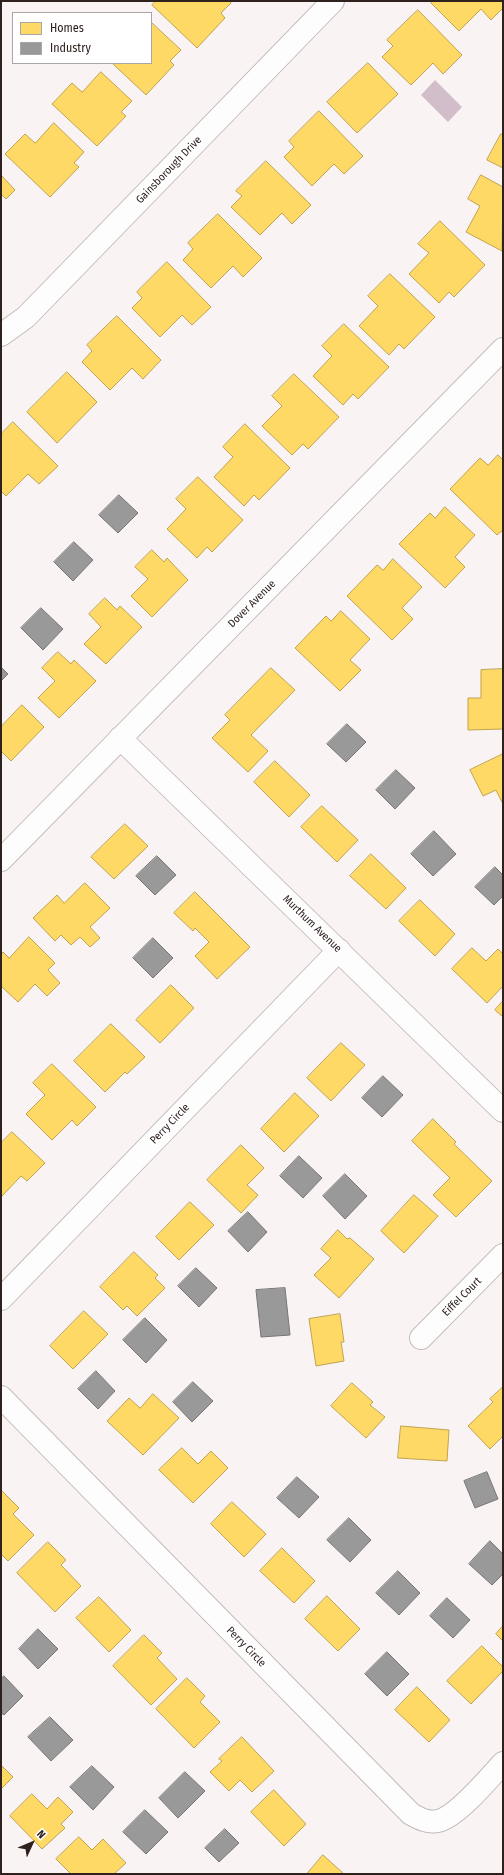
<!DOCTYPE html>
<style>
body{margin:0}
#map{position:relative;width:504px;height:1875px;overflow:hidden;background:#f9f4f3;font-family:"Fira Sans Condensed",sans-serif}
canvas{display:block}
.frame{position:absolute;inset:0;border:2px solid #2e211e;pointer-events:none}
.legend{position:absolute;left:12px;top:12px;width:140px;height:52px;box-sizing:border-box;background:#fff;border:1px solid #aba6a5;margin:0;padding:5px 7px;list-style:none;font-size:12px;color:#2e211e}
.legend li{display:flex;align-items:center;gap:8px;height:20px}
.legend b{width:20px;border:1px solid #aba6a5}
.north{position:absolute;left:12px;top:1823px;width:40px;height:40px;-webkit-text-stroke:3px #fff;paint-order:stroke;rotate:46deg;font-size:11px;font-weight:700;line-height:16px;text-align:center;color:#2e211e}
.north::after{content:'';display:block;margin:auto;width:14px;height:18px;background:#2e211e;clip-path:polygon(50% 0,100% 100%,50% 72%,0 100%)}
</style>
<div id="map">
<canvas width="504" height="1875"></canvas>
<div class="frame"></div>
<ul class="legend">
<li><b style="height:11px;background:#ffd966"></b>Homes</li>
<li><b style="height:11px;background:#999"></b>Industry</li>
</ul>
<div class="north">N</div>
</div>
<script>
const ctx = document.querySelector('canvas').getContext('2d');
ctx.lineJoin = 'round';
function fillPath(path, color) { ctx.fillStyle = color; ctx.fill(path, 'evenodd'); }
function trace(path, color, width, dash) { ctx.strokeStyle = color; ctx.lineWidth = width; ctx.lineCap = dash ? 'butt' : 'round'; ctx.setLineDash(dash || []); ctx.stroke(path); }
function write(font, color, halo, rows, align = 'center') {
  ctx.font = font + ' "Fira Sans Condensed",sans-serif'; ctx.lineWidth = 4; ctx.setLineDash([]); ctx.textBaseline = 'middle'; ctx.strokeStyle = halo; ctx.fillStyle = color; for (const [text, x, y, turn = 0] of rows) {
    ctx.save(); ctx.translate(x, y); ctx.rotate((+turn || 0) * Math.PI / 180); ctx.textAlign = isNaN(turn) ? turn : align; if (halo) ctx.strokeText(text, 0, 0); ctx.fillText(text, 0, 0); ctx.restore();
  }
}
const water = new Path2D(`
 M435 80 462 107 448 122 421 95Z`);
const homes = new Path2D(`
 M156 1H230L231 3 221 13 225 18 197 48 152 5Z
 M433 1H503V8L491 20 481 9 459 31 431 3Z
 M418 10 462 55 443 74 433 63 411 85 382 57 393 46 387 40Z
 M151 22 181 50 170 61 174 65 146 95 112 63H151Z
 M368 63 398 94 357 133 327 102Z
 M101 72 132 101 121 112 126 116 97 146 52 104 72 83 82 92Z
 M319 111 363 156 344 174 334 164 312 186 284 157 294 147 289 141Z
 M54 123 84 152 74 163 79 167 50 197 5 154 25 134 35 143Z
 M501 134 503 135V168L487 160Z
 M266 161 311 205 292 224 282 213 260 235 231 207 242 196 236 191Z
 M1 175 15 190 6 199 1 194Z
 M481 175 503 187 502 251 466 232 480 206 468 199Z
 M218 214 262 258 243 277 233 266 211 288 183 260 193 249 188 243Z
 M440 221 485 265 454 297 449 292 439 303 409 274 429 253 418 244Z
 M167 262 211 307 192 325 182 315 160 337 132 308 142 298 137 292Z
 M390 274 435 317 404 349 399 344 389 355 359 326 378 306 368 296Z
 M117 316 161 360 143 379 132 368 110 390 82 362 92 351 87 345Z
 M344 324 389 367 358 399 353 394 343 405 313 376 332 356 322 346Z
 M67 372 97 402 57 443 27 412Z
 M294 374 339 417 308 449 303 444 292 455 262 426 282 406 272 396Z
 M13 422 58 466 39 484 28 474 6 496 1 491V434Z
 M245 424 290 468 259 500 254 495 244 506 214 477 233 457 223 447Z
 M498 455 503 460V530L497 535 450 489 480 458 488 465Z
 M198 477 243 520 212 552 207 547 197 558 167 529 186 509 176 499Z
 M445 507 475 535 455 557 465 567 445 588 399 544 430 513 435 518Z
 M152 550 164 562 167 558 188 580 152 617 131 596 148 579 135 567Z
 M393 559 422 587 402 608 413 619 392 640 347 596 377 565 383 570Z
 M105 598 117 610 120 606 142 627 106 664 84 644 101 627 89 614Z
 M341 611 370 639 350 660 361 670 340 691 295 648 326 616 331 621Z
 M58 652 71 664 74 660 96 681 59 718 38 698 55 681 42 668Z
 M271 668 295 690 251 735 268 751 248 772 212 738 230 720 225 715Z
 M503 669V729L468 730V698H481V670Z
 M22 705 44 727 11 761 1 751V727Z
 M503 754V804L496 790 483 796 470 770Z
 M275 761 310 795 289 817 254 782Z
 M322 806 358 840 337 862 301 827Z
 M125 824 148 846 114 879 91 857Z
 M371 854 406 888 386 909 350 876Z
 M85 883 110 908 90 927 100 938 90 947 80 937 71 945 61 935 55 941 33 918 57 895 64 903Z
 M195 892 250 947 217 979 195 956 209 942 195 928 193 931 174 913Z
 M420 900 455 934 435 956 399 921Z
 M29 937 55 963 48 970 60 983 47 996 35 984 18 1002 1 986V955L3 952 9 958Z
 M472 948 486 961 498 949 503 954V986L487 1003 452 969Z
 M171 985 194 1008 160 1043 136 1020Z
 M503 1001V1017L495 1010Z
 M111 1024 145 1057 127 1074 125 1072 105 1092 74 1061Z
 M341 1043 365 1065 331 1101 307 1078Z
 M52 1064 96 1107 77 1126 72 1120 52 1140 26 1114 45 1095 33 1083Z
 M295 1093 319 1116 284 1152 261 1129Z
 M433 1119 456 1142 454 1144 492 1181 456 1217 433 1195 450 1178 412 1141Z
 M12 1132 45 1163 27 1181 21 1176 1 1197V1143Z
 M241 1145 264 1168 247 1185 258 1195 241 1213 207 1180Z
 M414 1195 438 1216 404 1253 381 1231Z
 M190 1202 214 1225 179 1260 156 1237Z
 M338 1230 347 1239 350 1238 374 1259 339 1298 314 1275 331 1258 321 1249Z
 M134 1252 158 1275 155 1278 165 1288 137 1316 127 1306 123 1310 100 1287Z
 M84 1311 108 1334 73 1369 50 1346Z
 M340 1314 344 1342H341L344 1361 316 1366 309 1319Z
 M352 1383 373 1402 370 1405 385 1417 366 1438 331 1406Z
 M503 1387V1436L490 1449 468 1426 493 1402 490 1399Z
 M153 1394 179 1418 143 1455 107 1421 129 1398 140 1408Z
 M401 1426 449 1430 447 1461 398 1458Z
 M182 1448 198 1464 211 1451 228 1468 193 1503 159 1470Z
 M1 1490 19 1508 13 1514 34 1535 8 1561 1 1554Z
 M232 1502 266 1534 244 1557 211 1524Z
 M48 1542 66 1560 61 1565 81 1586 55 1612 17 1573Z
 M282 1548 315 1581 294 1603 260 1571Z
 M327 1596 360 1629 338 1651 305 1619Z
 M99 1597 131 1630 109 1652 76 1618Z
 M503 1626V1641L496 1634Z
 M144 1635 162 1653 157 1658 177 1679 151 1705 113 1666Z
 M482 1646 503 1667V1671L471 1704 447 1681Z
 M187 1678 205 1696 200 1702 220 1722 194 1748 156 1709Z
 M417 1687 450 1720 429 1742 395 1710Z
 M242 1737 274 1771 252 1792 240 1780 229 1791 210 1772 222 1761 219 1759Z
 M1 1765 13 1777 1 1789Z
 M274 1790 306 1824 284 1846 251 1812Z
 M32 1794 47 1809 58 1797 73 1812 61 1824 65 1828 42 1849 10 1816Z
 M79 1837 92 1850 103 1839 126 1863 114 1874H71L56 1859Z
 M323 1855 344 1874H307Z`);
const industry = new Path2D(`
 M119 495 138 513 118 533 99 515Z
 M74 542 93 560 73 581 54 562Z
 M41 608 63 629 43 650 21 628Z
 M1 667 8 674 1 681Z
 M347 724 366 742 346 762 327 744Z
 M396 770 415 788 395 809 376 790Z
 M434 831 456 854 433 876 411 854Z
 M157 856 176 875 155 895 136 876Z
 M495 867 503 875V896L494 905 475 887Z
 M153 938 173 958 153 978 133 958Z
 M383 1076 403 1095 382 1117 362 1098Z
 M299 1156 322 1178 303 1198 280 1176Z
 M345 1174 367 1196 345 1219 323 1196Z
 M248 1212 267 1232 248 1252 228 1231Z
 M196 1268 217 1288 199 1307 178 1286Z
 M285 1288 290 1335 261 1337 256 1290Z
 M145 1318 167 1340 146 1363 123 1340Z
 M96 1371 115 1391 98 1409 78 1389Z
 M193 1382 213 1401 192 1422 173 1402Z
 M487 1472 498 1499 475 1508 464 1481Z
 M297 1477 319 1497 299 1518 277 1498Z
 M349 1518 371 1540 350 1562 327 1540Z
 M490 1541 503 1554V1574L492 1585 469 1564Z
 M398 1571 420 1593 399 1615 376 1593Z
 M447 1598 470 1620 453 1638 430 1616Z
 M38 1629 58 1649 38 1669 19 1649Z
 M387 1652 409 1674 387 1696 365 1674Z
 M4 1676 23 1696 4 1715 1 1713V1679Z
 M50 1717 73 1740 51 1761 28 1737Z
 M92 1766 114 1787 93 1810 70 1787Z
 M185 1772 205 1791 178 1818 159 1798Z
 M145 1810 168 1832 146 1854 123 1832Z
 M225 1829 239 1843 219 1862 205 1848Z`);
const street = new Path2D(`
 M1 335 26 317 333 1
 M120 738 503 1111
 M1 860 503 349
 M1 1299 339 950
 M421 1338 503 1255
 M1 1397 411 1814C420 1819 428 1823 438 1821 457 1817 489 1778 503 1763`);
const streetNames = [
 ["Gainsborough Drive",169,170,-46],
 ["Dover Avenue",252,604,-45],
 ["Murthum Avenue",312,924,44],
 ["Perry Circle",170,1124,-46],
 ["Eiffel Court",462,1297,-45],
 ["Perry Circle",246,1647,46]
];
fillPath(water, '#d2bdca');
fillPath(homes, '#ffd966');
trace(homes, '#c0a250', 1);
fillPath(industry, '#999');
trace(industry, '#797574', 1);
trace(street, '#c4bbb9', 24);
trace(street, '#fefdfd', 22);
write('11px', '#2e211e', '#fff', streetNames);
</script>
